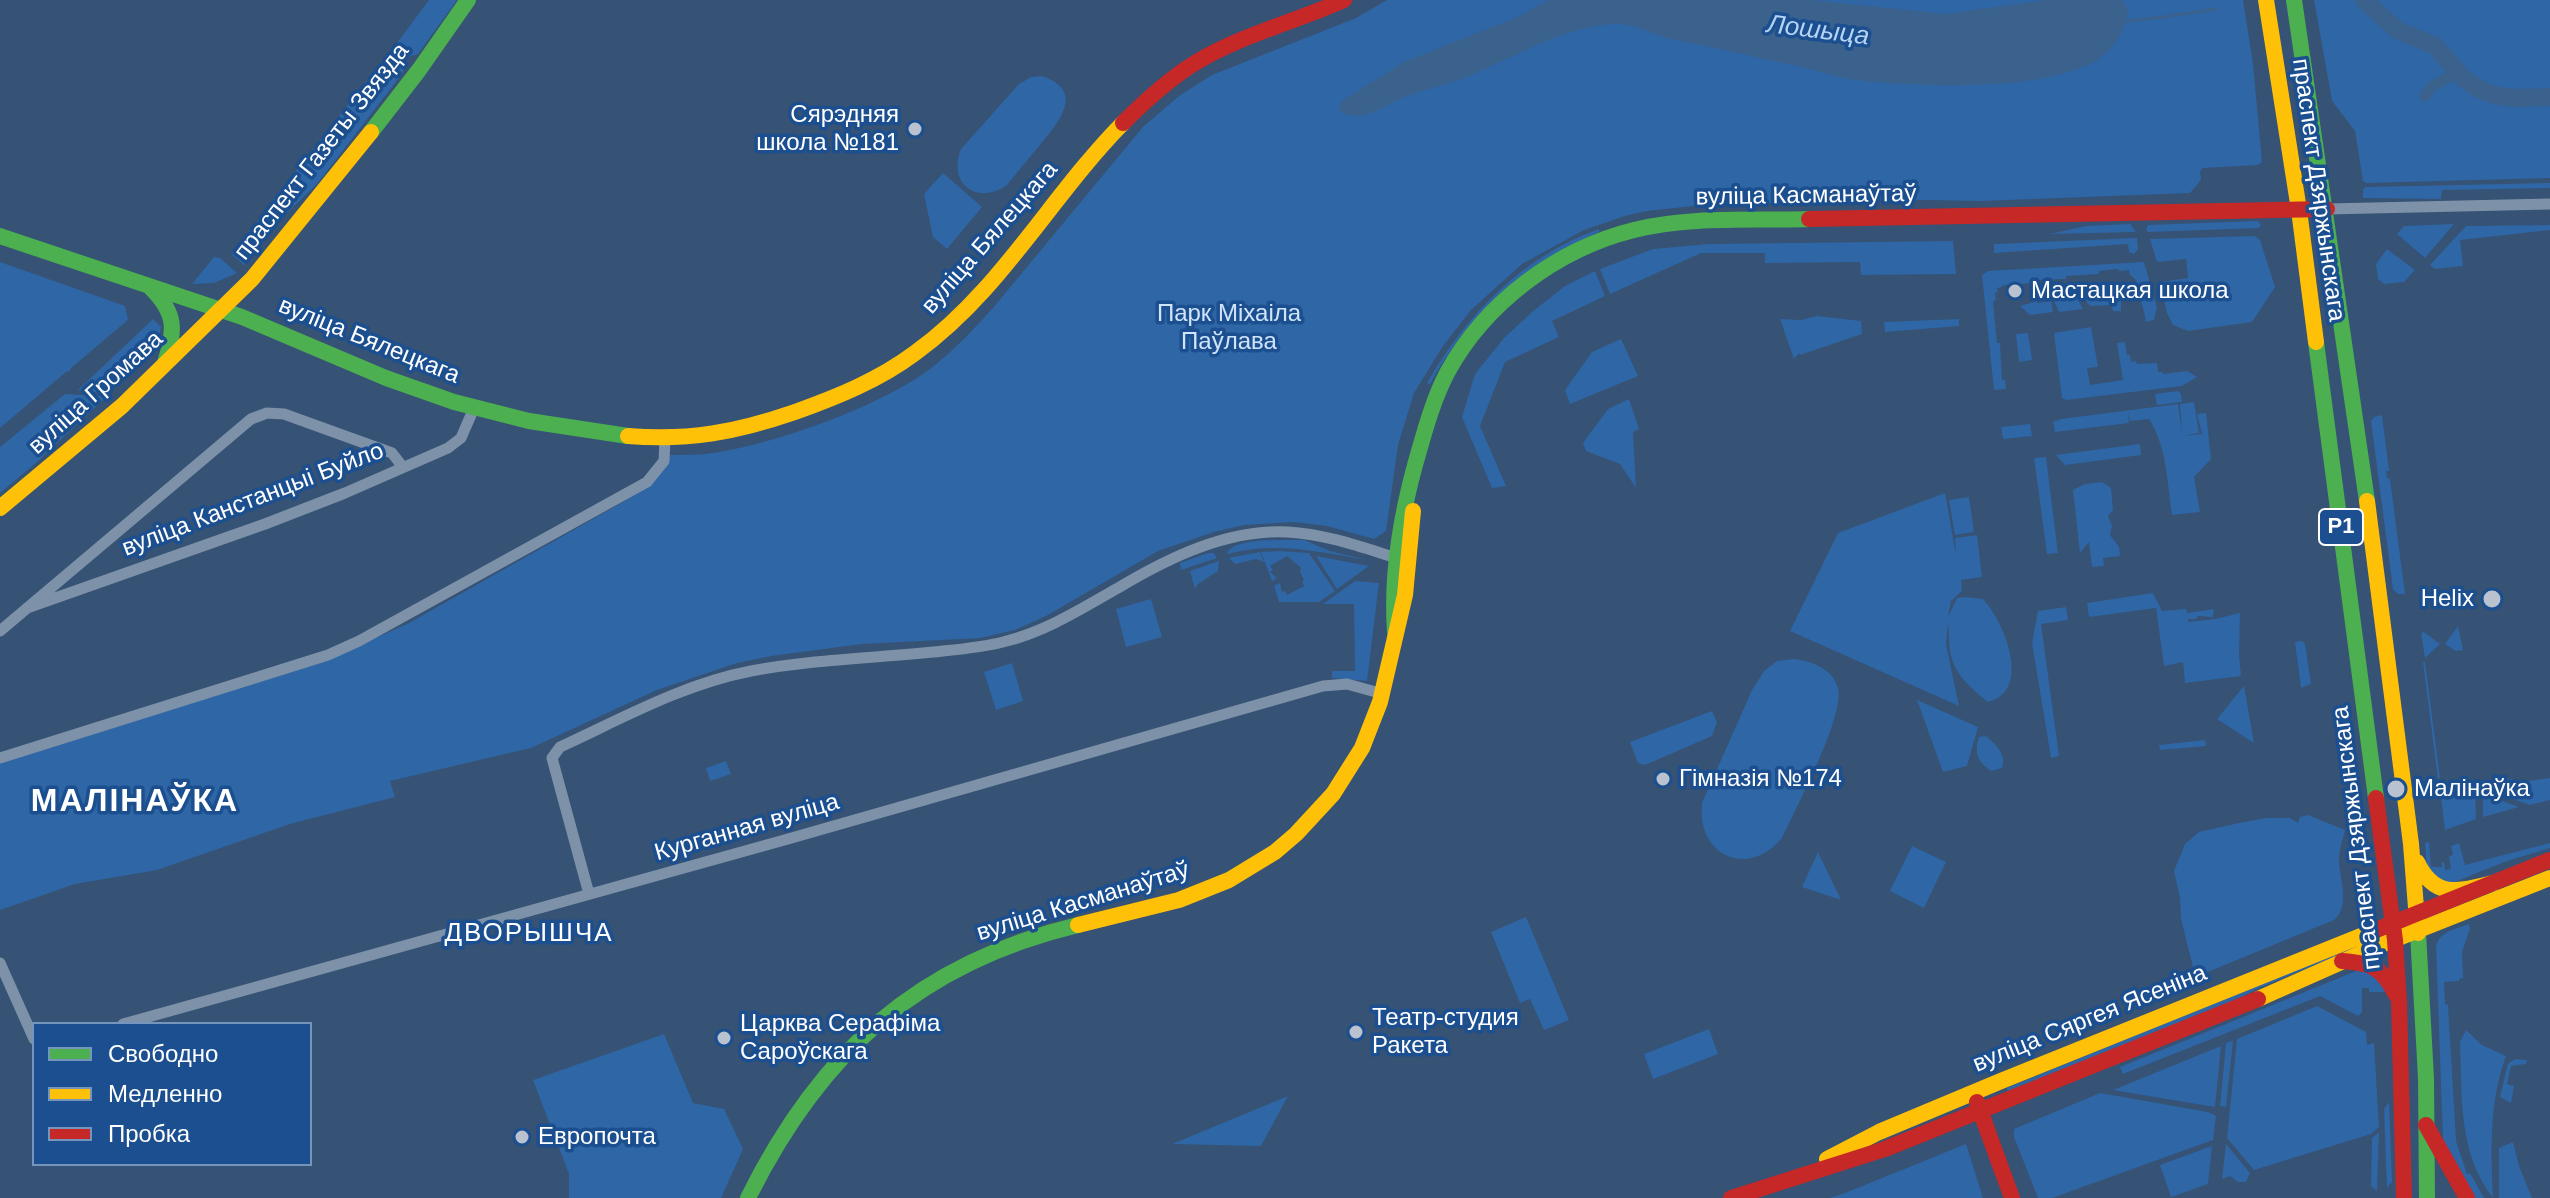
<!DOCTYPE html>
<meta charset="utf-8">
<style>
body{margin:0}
#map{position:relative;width:2550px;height:1198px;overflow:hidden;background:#365274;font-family:Helvetica,sans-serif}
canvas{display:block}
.legend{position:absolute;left:32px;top:1022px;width:280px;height:144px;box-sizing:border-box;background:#1b4f8f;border:2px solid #7695bc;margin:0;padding:10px 14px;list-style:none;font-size:24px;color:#fff}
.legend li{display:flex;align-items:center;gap:16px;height:40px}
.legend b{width:40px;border:2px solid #7695bc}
</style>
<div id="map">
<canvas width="2550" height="1198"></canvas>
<ul class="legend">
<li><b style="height:10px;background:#4caf50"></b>Свободно</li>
<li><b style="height:10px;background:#ffc107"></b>Медленно</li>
<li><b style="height:10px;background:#c62828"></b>Пробка</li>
</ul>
</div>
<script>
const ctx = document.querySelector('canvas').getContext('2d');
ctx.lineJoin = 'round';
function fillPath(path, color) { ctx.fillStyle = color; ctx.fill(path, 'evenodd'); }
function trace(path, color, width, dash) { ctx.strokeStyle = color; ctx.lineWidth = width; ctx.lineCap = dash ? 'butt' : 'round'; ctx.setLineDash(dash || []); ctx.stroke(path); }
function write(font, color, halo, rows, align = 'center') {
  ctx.font = font + ' Helvetica,sans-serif'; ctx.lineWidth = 7; ctx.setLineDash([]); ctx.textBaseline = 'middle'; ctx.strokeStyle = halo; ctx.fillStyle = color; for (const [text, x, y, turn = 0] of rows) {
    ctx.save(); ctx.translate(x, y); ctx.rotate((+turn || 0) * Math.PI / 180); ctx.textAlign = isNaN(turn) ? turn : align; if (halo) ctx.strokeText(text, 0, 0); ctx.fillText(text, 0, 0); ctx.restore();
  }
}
const green = new Path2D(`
 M429 0H457L418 54C409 59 402 52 394 47Z
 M1387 0H2243L2253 64 2262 162 2258 165 2203 168 2200 171 2201 180 2190 193 1981 201 1873 199 1845 203 1711 204 1647 211 1625 216 1584 230 1522 264 1471 310 1443 346 1414 393 1398 445 1386 531 1374 539 1327 526 1294 522 1244 525 1214 532 1158 551 1046 616 1015 630 980 638 862 644 771 656 737 663 657 690 531 748 390 781 395 797 290 824 157 870 75 884 0 910V763L325 661 409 623 625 501C645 488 662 479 670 455 684 455 699 455 713 453 775 444 886 405 935 365 956 348 974 329 992 309L1143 127 1179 96 1212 75 1356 18Z
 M2314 0H2550V178L2366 183 2363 181 2355 131 2332 101Z
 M389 53 400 61 404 69 402 74 317 184 282 218H276L265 210Z
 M1042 76C1086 91 1059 122 1040 145 1029 158 1018 171 1007 185 977 206 947 184 961 149L1019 84 1031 77Z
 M943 173 982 207 947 249 933 237 924 194Z
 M2550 183V188L2442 190 2441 199 2363 198V189L2366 187Z
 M261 217 272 231 244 265 231 254Z
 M2258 221 2261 225 2259 228 2148 232 2146 230 2148 225Z
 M2130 224 2136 232 2050 234 2086 226Z
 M2454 224 2425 258 2397 234 2404 226Z
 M2550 225V230L2460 240 2463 266 2435 269 2430 265 2466 226Z
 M1599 229V232C1521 268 1472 309 1430 384L1427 383C1466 315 1524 255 1599 229Z
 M2255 236 2260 240 2275 287 2252 322 2188 331 2173 325 2167 313 2160 282 2188 278 2186 259 2157 262 2150 239Z
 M2137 238 2138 249 2134 254 2129 252 2128 244 1994 253V244Z
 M1953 241 1956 274 1861 275 1860 262 1765 263V253H1701L1610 294 1600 269 1653 249 1709 244Z
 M2387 249 2415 270 2404 282 2384 284 2378 279 2376 264Z
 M214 257 220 258 237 273 214 283 192 284Z
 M0 262 125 306 128 320 71 368 70 371 66 372 0 428Z
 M2144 262 2157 308 2154 320 2146 322C2143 303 2138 297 2136 280L2130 275 2129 270 2119 271 2118 269 2099 271V274L2066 276V279L2033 280V283L2003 285 2002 287 1997 288 1998 292 1995 293 1996 300 1993 301 1997 343H2000L2002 380H2005L2006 389 1994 390 1982 275 1988 271Z
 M1595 271 1605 296 1552 321 1559 337 1505 362 1480 426 1506 486 1492 488 1462 417 1475 374 1504 338 1532 312 1565 286Z
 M2102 292 2103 294 2121 292V311H2113L2111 305 2091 306 2087 303 2086 296Z
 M2070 296 2071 298H2077L2083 309 2059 312 2054 301Z
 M2037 301V303L2051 301 2053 312 2030 315 2020 306Z
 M1817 316 1861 321 1862 334 1800 355 1799 353 1794 359 1780 319 1801 320Z
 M153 319 161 327 158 341 118 381H112L100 393 78 390Z
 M1959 319V326L1885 332 1884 322Z
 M2091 327 2098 367 2087 368 2090 385 2123 380 2117 343 2125 342 2127 355H2130L2131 362 2136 361 2137 364 2157 363 2158 372H2163V374L2187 371 2197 377 2182 386 2066 400 2062 398 2054 333Z
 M2028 333 2032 360 2019 362 2016 334Z
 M1621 339 1638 376 1570 404 1565 390 1592 352Z
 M2178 391 2181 394 2182 402 2157 405 2155 394Z
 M65 394 101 396 104 399 36 463 0 493V447Z
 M1629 399 1639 429 1633 432 1636 488 1620 464 1586 451 1583 443 1608 409Z
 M2194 402 2199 433 2182 436 2202 434 2197 414 2206 413 2211 459 2194 477 2200 512 2172 515C2167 482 2167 447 2149 419L2130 421 2128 412 2129 423 2055 432 2053 422 2061 419 2178 404 2182 433 2180 404Z
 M2382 415 2389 471H2386L2387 478 2390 479 2405 594H2398L2393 589 2371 421 2374 417Z
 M2030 424 2032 436 2003 439 2001 427Z
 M2140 444 2141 455 2065 465 2056 455Z
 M2046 457 2058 553 2047 554 2034 458Z
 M2102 482 2111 488 2113 510 2108 516 2112 526 2110 535 2119 547 2120 556 2103 558 2104 566 2092 567 2089 542 2080 553 2073 490 2085 484Z
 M1945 493 1956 555 1955 538 1977 535 1982 577 1961 580 1962 591 1951 601 1948 617 1957 598 1965 597 1983 599C2004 621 2033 691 1988 702 1973 690 1956 676 1951 656 1948 646 1950 633 1948 624L1946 644 1959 706 1790 631 1838 533Z
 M1969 497 1974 532 1955 535 1949 500Z
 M1294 540H1304L1330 551 1367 560C1319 552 1276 541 1228 554L1227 552C1237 538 1277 540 1294 540Z
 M1280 551 1309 553 1335 591 1319 602H1279L1274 586 1280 583 1282 592 1285 591 1287 595 1304 586 1302 582 1304 580 1300 572 1301 568 1287 556 1270 566 1273 570 1270 572 1277 578 1272 581 1261 552Z
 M1260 552 1264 562 1256 559 1235 564 1229 558Z
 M1208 553H1214L1217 558 1181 570 1180 563Z
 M1316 556 1369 566 1337 589Z
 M1219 561 1218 571 1198 584 1195 589 1190 571Z
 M1355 581 1379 583 1367 681 1332 678V671H1355L1354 604H1323Z
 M2153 593 2162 611 2186 609 2187 613 2214 609 2213 617 2198 616 2196 619H2188V622L2215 619 2240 613 2239 654 2241 676 2185 683 2183 662 2164 666 2156 608 2089 617 2087 603Z
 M1151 599 1162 637 1126 647 1116 609Z
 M2066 607 2068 620 2041 624 2059 756 2051 758 2032 643 2038 611Z
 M2458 626 2463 650 2456 651 2445 644Z
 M2424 632 2440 644 2425 658 2421 633Z
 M2302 641 2305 644 2311 684 2301 688 2295 642Z
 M1794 659C1812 661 1833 669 1838 688 1845 716 1796 808 1782 838 1748 879 1696 856 1702 803L1752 690 1764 671 1777 661Z
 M2423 662H2425L2440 778 2438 779Z
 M1012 663 1023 701 996 710 984 672Z
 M2244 686 2254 743 2217 719Z
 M1917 700 1978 727 1967 766 1943 772Z
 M1712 711 1717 722 1712 736 1645 765 1638 763 1630 742Z
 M1986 736C1996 745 2007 754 2002 768L1991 771C1977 761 1974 753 1979 737Z
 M2205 740 2206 746 2160 750 2159 745Z
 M726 761 731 774 710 781 706 768Z
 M2507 778 2520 782 2550 778V800L2530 805 2486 790V785Z
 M2475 783 2476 819 2445 830 2440 789Z
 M2483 794 2519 807 2483 817Z
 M2308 815 2345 830C2343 838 2340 848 2339 856 2338 877 2352 905 2334 920L2198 976 2195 975 2181 919 2180 898 2174 871 2185 844 2199 832 2239 823 2266 818H2290L2298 823 2300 817Z
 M2429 842 2431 867H2442V862H2444L2445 870 2451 869 2449 856 2453 855 2451 846 2459 843 2465 865 2550 843V848L2507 861 2452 883 2436 881 2427 869 2425 843Z
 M1912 846 1946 862 1924 908 1890 891Z
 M1818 852 1841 900 1802 887Z
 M1526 917 1569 1020 1544 1030 1530 999 1520 1003 1491 932Z
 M2469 924 2470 928 2462 952 2463 978 2459 979V981L2444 982 2445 1004 2448 1005 2456 1141 2467 1174 2470 1173 2484 1198H2472L2444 1146 2443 1139 2436 947C2438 932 2456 929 2469 924Z
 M2376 937 2377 939 2259 988 2228 1004 2008 1093 2007 1088Z
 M2361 969H2366L2384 981 2385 992H2369V988H2362V1012L2358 1016 2320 996 2123 1074 2120 1067Z
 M2317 1006 2366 1032 2367 1045 2374 1043 2379 1127 2371 1134 2254 1170 2227 1138 2237 1039Z
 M1709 1029 1718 1054 1653 1079 1644 1054Z
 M2466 1030 2482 1045 2506 1056C2489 1102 2491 1150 2493 1198 2458 1153 2462 1096 2460 1042Z
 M664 1034 693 1103 724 1109 743 1149 721 1198H569V1174L533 1080Z
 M2233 1041 2226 1107 2220 1106 2226 1043Z
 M2221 1046 2215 1107 2113 1090Z
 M2515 1059 2527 1060 2526 1064 2511 1066 2507 1084 2514 1086 2511 1103 2500 1097 2508 1064Z
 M2100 1093 2208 1112 2216 1116 2213 1140 2052 1198H2038L2014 1137V1129Z
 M1288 1096 1261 1146 1172 1144Z
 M2389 1102 2392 1182 2387 1188 2384 1109Z
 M2379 1132 2377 1191 2371 1186 2372 1138Z
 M2513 1142 2519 1166 2532 1198H2499V1148Z
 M1966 1144 1983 1198H1830L1845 1193Z
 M2226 1144 2250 1173 2246 1182H2238L2230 1176 2222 1179Z
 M2212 1146 2208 1184 2171 1197 2160 1165Z`);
const water = new Path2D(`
 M1548 0H1812L1945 14 2046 0H2122L2128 10C2126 27 2115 47 2101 57 2052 93 1915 87 1856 80 1836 78 1817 70 1797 66 1753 56 1710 47 1666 38 1647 32 1634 23 1613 24 1566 26 1512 58 1469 76 1447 85 1425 89 1404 97 1385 105 1362 124 1341 112L1339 105 1342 101 1404 62 1520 16Z`);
const stream = new Path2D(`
 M2125 21C2156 19 2185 14 2216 9`);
const canal = new Path2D(`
 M2425 96 2431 87 2458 72`);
const river = new Path2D(`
 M2364 0 2397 30 2435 46 2465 80 2481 90 2497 96 2519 98 2550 97`);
const street = new Path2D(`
 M2327 209 2550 204
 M27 608 265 524 345 493 448 448 461 438 474 408
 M0 631 251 419 267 413 284 414 392 453 402 466
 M0 758 328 655 359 641 647 482 664 461 665 439
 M589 894 552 758 560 747C621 719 683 684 751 671 814 659 879 658 943 651 963 649 984 647 1003 642 1045 632 1081 609 1118 588 1168 558 1227 529 1288 532 1326 534 1364 548 1400 559
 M0 963 34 1039
 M123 1024 788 839 1323 686 1347 684 1383 694`);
const fast = new Path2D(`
 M2294 0 2367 501
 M371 132 419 70 468 0
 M0 236 242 317 386 378 454 402 529 421 628 436
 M151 288C177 314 175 330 165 363
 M2316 342 2376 798
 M1395 632C1391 575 1400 520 1415 465 1424 434 1432 402 1447 373 1485 303 1557 249 1634 230 1690 216 1752 221 1809 219
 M2418 933 2426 1078 2427 1198
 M748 1198C820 1053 918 963 1078 925`);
const slow = new Path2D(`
 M2266 0 2299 210 2316 342
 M628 436C689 441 737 432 795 412 837 397 879 380 915 353 1000 292 1051 196 1123 123
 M2367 501 2411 844 2418 933
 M0 508 122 406 252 279 371 132
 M2417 862C2435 900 2459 891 2493 883
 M1078 925 1179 900 1229 880 1275 852 1296 834 1333 794 1362 748 1380 702 1405 595 1413 511
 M2258 999 2373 948 2550 878
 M1827 1159 1879 1132 2001 1081 2371 932`);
const jam = new Path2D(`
 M1123 123C1145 101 1169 79 1195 63 1241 35 1295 22 1344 0
 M1809 219 2327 209
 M2376 798 2395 940 2399 1002 2404 1198
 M2371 932 2550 860
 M2342 961C2372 963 2382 967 2396 995
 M1977 1102 2012 1198
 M2426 1125 2467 1198
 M1731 1198 1885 1149 2258 999`);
const markers = [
 [915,129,8,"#b9c2ce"],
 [2015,291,8,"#b9c2ce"],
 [2492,599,10,"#b9c2ce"],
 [1663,779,8,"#b9c2ce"],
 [2396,789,10,"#b9c2ce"],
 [1356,1032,8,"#b9c2ce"],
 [724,1038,8,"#b9c2ce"],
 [522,1137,8,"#b9c2ce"]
];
const shields = [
 [2341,527,44]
];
const shieldNames = [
 ["Р1",2341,527]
];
const poiNames = [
 ["Сярэдняя",899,115,"right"],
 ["школа №181",899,143,"right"],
 ["Мастацкая школа",2031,291],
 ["Helix",2474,599,"right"],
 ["Гімназія №174",1679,779],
 ["Малінаўка",2414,789],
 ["Театр-студия",1372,1018],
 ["Ракета",1372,1046],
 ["Царква Серафіма",740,1024],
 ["Сароўскага",740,1052],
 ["Европочта",538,1137]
];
const streetNames = [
 ["праспект Газеты Звязда",322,152,-52],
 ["праспект Дзяржынскага",2318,190,82],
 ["вуліца Касманаўтаў",1806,196,-1],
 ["вуліца Бялецкага",990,238,-49],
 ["вуліца Бялецкага",369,341,22],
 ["вуліца Громава",96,393,-42],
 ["вуліца Канстанцыі Буйло",253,500,-21],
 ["Курганная вуліца",747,828,-16],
 ["праспект Дзяржынскага",2357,838,-97],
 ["вуліца Касманаўтаў",1083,902,-17],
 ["вуліца Сяргея Ясеніна",2090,1019,-22]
];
const parkNames = [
 ["Парк Міхаіла",1229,314],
 ["Паўлава",1229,342]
];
const waterNames = [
 ["Лошыца",1818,31,7]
];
const neighbourhoodNames = [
 ["ДВОРЫШЧА",529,934]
];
const districtNames = [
 ["МАЛІНАЎКА",135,802]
];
fillPath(green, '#2f66a5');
fillPath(water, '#3b618d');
trace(stream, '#3b618d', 3);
trace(canal, '#3b618d', 11);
trace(river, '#3b618d', 18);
trace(street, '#7d92a8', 11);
trace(fast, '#4caf50', 16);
trace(slow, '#ffc107', 16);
trace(jam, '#c62828', 16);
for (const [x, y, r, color] of markers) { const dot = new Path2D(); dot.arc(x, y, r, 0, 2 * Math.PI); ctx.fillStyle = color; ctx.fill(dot); trace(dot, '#1b4f8f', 3); }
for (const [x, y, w] of shields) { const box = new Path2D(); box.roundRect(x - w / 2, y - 18, w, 36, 6); ctx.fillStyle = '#1b4f8f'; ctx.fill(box); trace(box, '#fff', 2); }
write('bold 22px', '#fff', null, shieldNames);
write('24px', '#fff', '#1b4f8f', poiNames, 'left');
write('24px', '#fff', '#1b4f8f', streetNames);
write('24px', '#cfe3fa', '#1b4f8f', parkNames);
write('italic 26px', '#b5d3f5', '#1b4f8f', waterNames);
ctx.letterSpacing = '2px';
write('26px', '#fff', '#1b4f8f', neighbourhoodNames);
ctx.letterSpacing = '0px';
ctx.letterSpacing = '2px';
write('bold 32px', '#fff', '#1b4f8f', districtNames);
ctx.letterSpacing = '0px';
</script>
